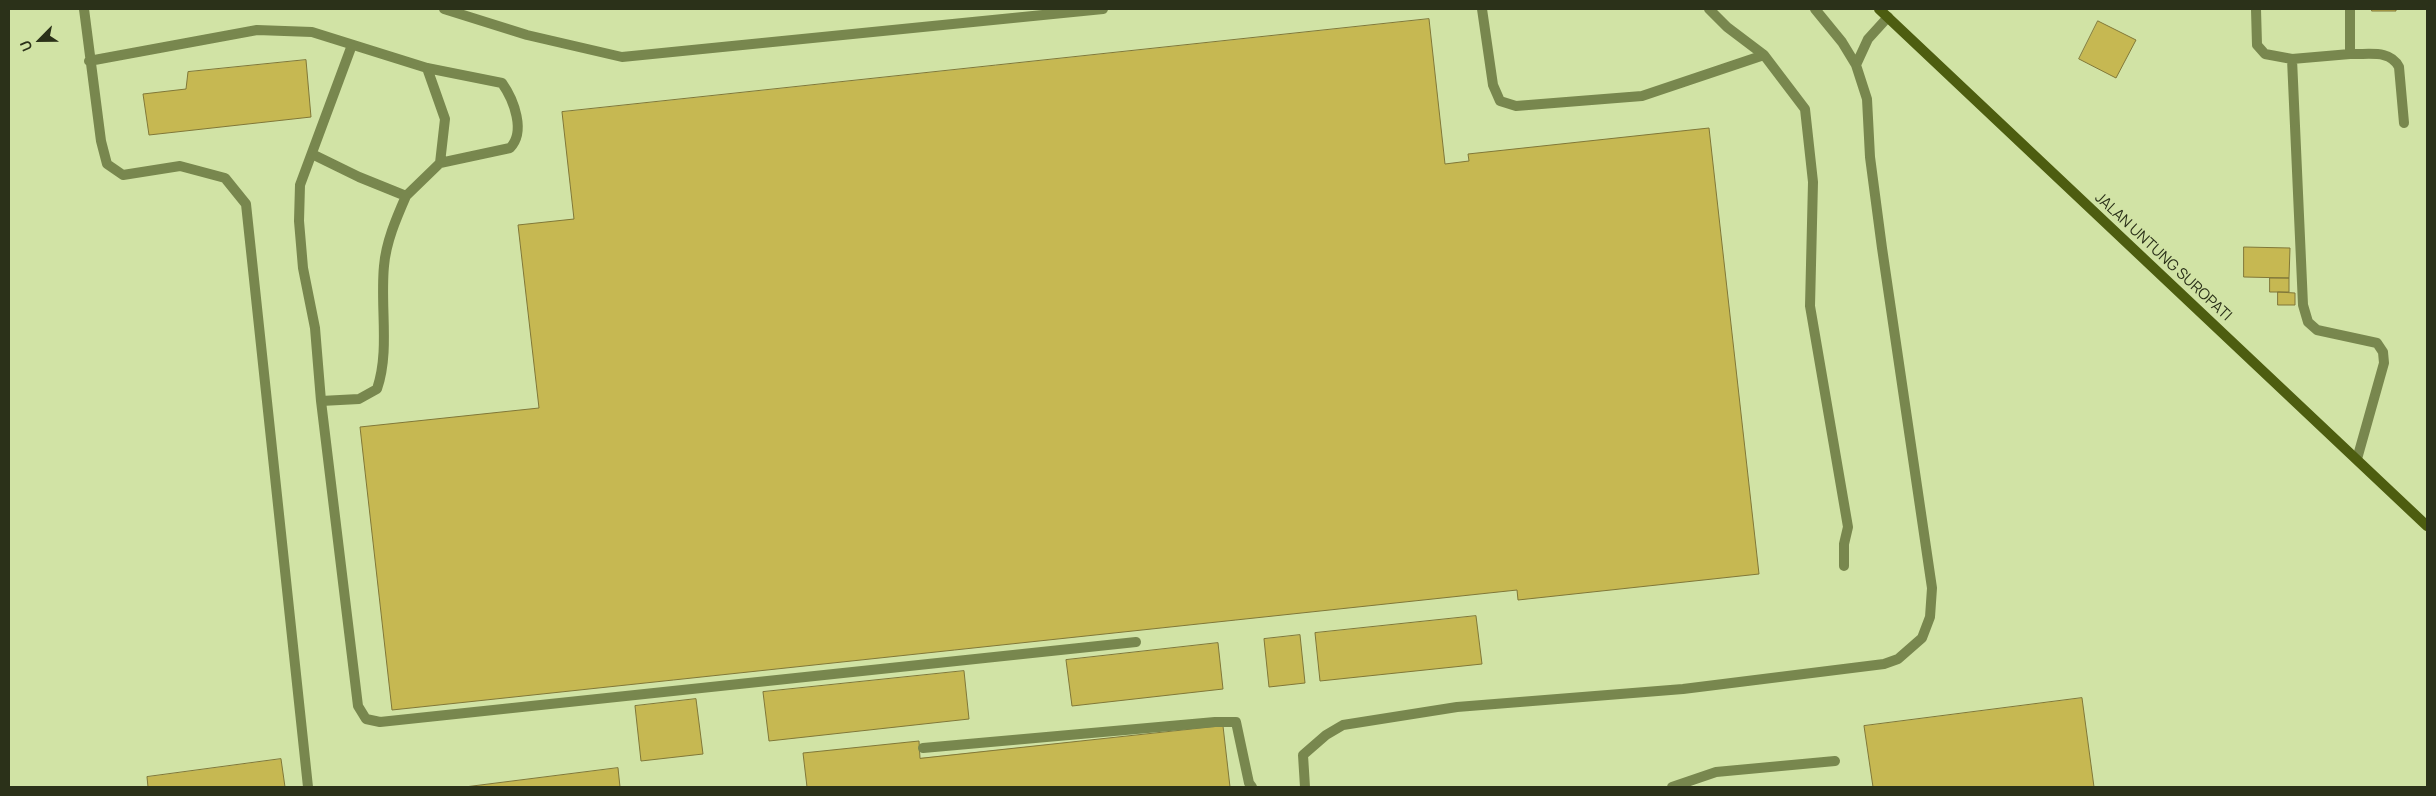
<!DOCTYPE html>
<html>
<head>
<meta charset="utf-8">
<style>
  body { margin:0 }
  #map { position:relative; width:2436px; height:796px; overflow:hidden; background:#d1e3a5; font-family:Manrope,sans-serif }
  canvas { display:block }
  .frame { position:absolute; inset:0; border:10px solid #2b3119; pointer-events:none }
  .north { position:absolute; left:15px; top:15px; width:50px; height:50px; -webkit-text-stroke:4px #d1e3a5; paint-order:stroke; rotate:247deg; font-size:14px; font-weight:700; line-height:20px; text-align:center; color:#2b3119 }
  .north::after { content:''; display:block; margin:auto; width:18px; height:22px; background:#2b3119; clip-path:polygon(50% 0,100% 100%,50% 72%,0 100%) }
</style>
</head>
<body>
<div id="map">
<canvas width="2436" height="796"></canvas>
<div class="frame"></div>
<div class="north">U</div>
</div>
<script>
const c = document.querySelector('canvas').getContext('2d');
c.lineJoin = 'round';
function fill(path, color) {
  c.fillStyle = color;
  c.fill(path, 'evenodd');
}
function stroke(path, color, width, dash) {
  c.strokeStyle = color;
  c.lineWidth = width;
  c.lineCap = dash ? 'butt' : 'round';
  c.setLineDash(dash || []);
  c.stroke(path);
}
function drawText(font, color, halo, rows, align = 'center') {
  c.font = font + ' Manrope,sans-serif';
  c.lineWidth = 4;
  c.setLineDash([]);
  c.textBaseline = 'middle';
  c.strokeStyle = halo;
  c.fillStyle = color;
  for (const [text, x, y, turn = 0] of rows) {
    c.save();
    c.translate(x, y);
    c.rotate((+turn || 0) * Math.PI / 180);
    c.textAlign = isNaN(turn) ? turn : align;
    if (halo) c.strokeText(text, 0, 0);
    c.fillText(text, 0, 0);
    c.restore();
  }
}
const building = new Path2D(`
  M 2372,9 L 2396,9 L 2396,11 L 2372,11 Z
  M 1429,19 L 1445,164 L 1469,161 L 1468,154 L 1709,128 L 1759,574 L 1518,600 L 1517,590 L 392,710 L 360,427 L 539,408 L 518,225 L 574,219 L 562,112 Z
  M 2098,21 L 2136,40 L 2116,78 L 2079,59 Z
  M 306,60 L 311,117 L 149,135 L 143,94 L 186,89 L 188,72 Z
  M 2244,247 L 2290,248 L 2289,278 L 2244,277 Z
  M 2270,278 L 2289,278 L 2289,292 L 2270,292 Z
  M 2278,292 L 2295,293 L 2295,305 L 2278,305 Z
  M 1476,616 L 1482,664 L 1320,681 L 1315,633 Z
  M 1300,635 L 1305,683 L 1269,687 L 1264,639 Z
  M 1218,643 L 1223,689 L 1072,706 L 1066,660 Z
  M 964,671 L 969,719 L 769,741 L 763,692 Z
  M 2082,698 L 2094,787 L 1873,787 L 1864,726 Z
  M 696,699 L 703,754 L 641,761 L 635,706 Z
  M 1223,726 L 1230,787 L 807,787 L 803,753 L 919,741 L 920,758 Z
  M 281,759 L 285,787 L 148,787 L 147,777 Z
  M 618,768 L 620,787 L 465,787 Z`);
fill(building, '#c6b852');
stroke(building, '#807738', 1);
stroke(new Path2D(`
  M 84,9 L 101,141 L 107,164 L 123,175 L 180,166 L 225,178 L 246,204 L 308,787
  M 444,9 L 527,35 L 622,57 L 1103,9
  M 1482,9 L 1493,85 L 1500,101 L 1516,106 L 1642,96 L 1764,55
  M 1709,9 L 1727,27 L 1764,55 L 1805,109 L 1813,182 L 1810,306 L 1848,527 L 1844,544 L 1844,566
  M 352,45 L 300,185 L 299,221 L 303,268 L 315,328 L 321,401 L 359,399 L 377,389 C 390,351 380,307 384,266 C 386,242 396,219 406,196
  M 89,61 L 257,30 L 312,32 L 427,68 L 502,83 C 514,100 526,132 510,148 L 440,163
  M 1856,65 L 1868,39 L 1888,17
  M 312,154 L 359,177 L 406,196 L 440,163 L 445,119 L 427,68
  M 321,401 L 358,706 L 366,719 L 380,722 L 1136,642
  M 923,748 L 1215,722 L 1236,722 L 1249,783 L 1252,787
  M 1305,787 L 1303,755 L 1326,735 L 1343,725 L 1457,707 L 1683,689 L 1884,664 L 1898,659 L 1922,638 L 1930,617 L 1932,588 L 1882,248 L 1870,157 L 1867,99 L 1856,65 L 1842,42 L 1815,9
  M 1672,787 L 1716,772 L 1835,761`), '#78874e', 10);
stroke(new Path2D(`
  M 2256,9 L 2257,45 L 2265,54 L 2292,59 L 2303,305 L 2308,322 L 2317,330 L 2377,343 L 2383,352 L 2384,363 L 2357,459
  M 2350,54 C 2368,55 2390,49 2399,67 L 2404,123
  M 2292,59 L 2350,54 L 2350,9`), '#78874e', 10);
stroke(new Path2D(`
  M 1879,9 L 2427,526`), '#4d5d10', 10);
drawText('15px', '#2b3119', '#d1e3a5', [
  ["JALAN UNTUNG SUROPATI",2163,257,43]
]);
</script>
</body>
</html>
